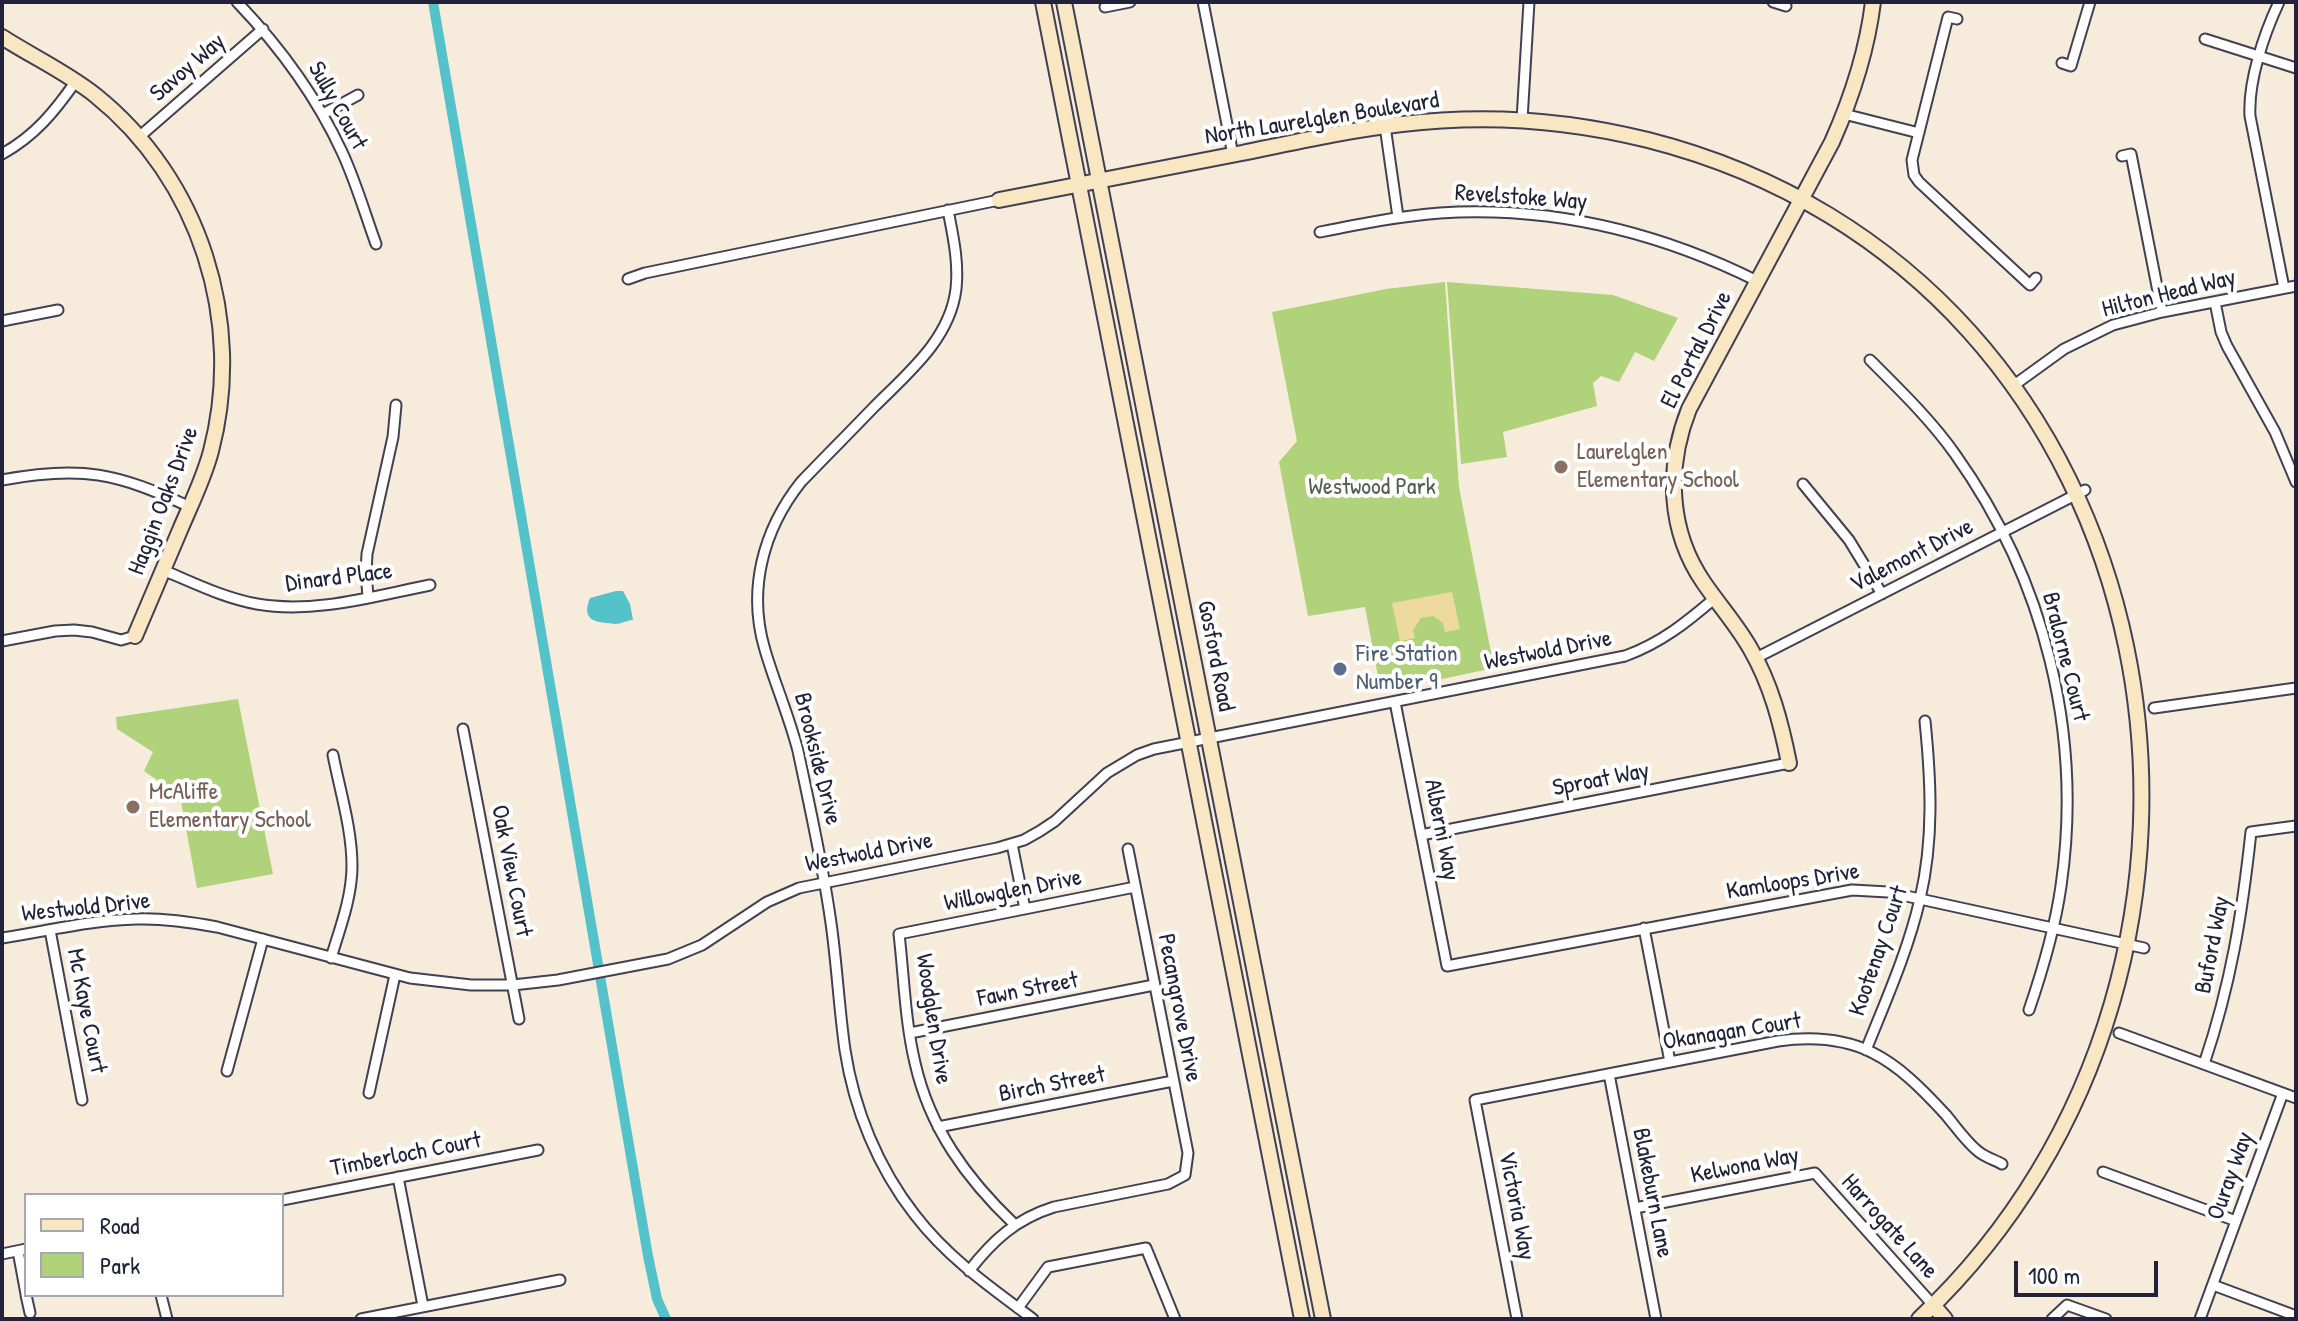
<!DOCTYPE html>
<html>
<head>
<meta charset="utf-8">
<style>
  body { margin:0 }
  #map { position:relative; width:2298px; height:1321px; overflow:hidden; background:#f7ecdb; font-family:"Patrick Hand",sans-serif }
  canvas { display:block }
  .frame { position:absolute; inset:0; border:4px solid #22223b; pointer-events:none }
  .legend { position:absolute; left:24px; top:1193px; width:260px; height:104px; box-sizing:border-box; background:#fff; border:2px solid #a7a7b1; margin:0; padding:10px 14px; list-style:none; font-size:24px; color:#22223b }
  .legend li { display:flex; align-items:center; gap:16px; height:40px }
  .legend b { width:40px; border:2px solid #a7a7b1 }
  .scale { position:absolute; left:2014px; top:1261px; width:144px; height:36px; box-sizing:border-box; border:4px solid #22223b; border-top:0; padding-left:10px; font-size:24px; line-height:28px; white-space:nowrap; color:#22223b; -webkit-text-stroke:6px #fff; paint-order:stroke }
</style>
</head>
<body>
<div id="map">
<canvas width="2298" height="1321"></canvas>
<div class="frame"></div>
<ul class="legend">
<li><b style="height:10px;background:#f9e7c3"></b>Road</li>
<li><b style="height:22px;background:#afd27b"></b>Park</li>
</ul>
<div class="scale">100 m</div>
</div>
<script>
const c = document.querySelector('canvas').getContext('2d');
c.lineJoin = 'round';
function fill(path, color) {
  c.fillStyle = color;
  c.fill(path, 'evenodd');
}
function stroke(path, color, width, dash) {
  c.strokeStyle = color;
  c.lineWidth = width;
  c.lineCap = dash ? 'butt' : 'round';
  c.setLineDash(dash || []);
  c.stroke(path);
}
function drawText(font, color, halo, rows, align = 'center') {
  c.font = font + ' "Patrick Hand",sans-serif';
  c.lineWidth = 8;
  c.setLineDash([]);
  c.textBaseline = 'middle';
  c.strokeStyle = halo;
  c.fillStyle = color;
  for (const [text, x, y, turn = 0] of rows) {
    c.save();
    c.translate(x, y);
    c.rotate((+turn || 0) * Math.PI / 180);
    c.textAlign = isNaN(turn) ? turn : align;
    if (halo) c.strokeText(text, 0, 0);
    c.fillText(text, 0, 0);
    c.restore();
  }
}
fill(new Path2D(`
  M 1445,282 L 1459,487 L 1494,668 L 1381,692 L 1365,607 L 1308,616 L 1279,462 L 1297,441 L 1272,312 L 1386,289 Z
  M 1447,282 L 1613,295 L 1678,318 L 1654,361 L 1635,352 L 1619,382 L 1601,376 L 1593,383 L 1597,406 L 1503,432 L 1507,457 L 1461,464 Z
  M 238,699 L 273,874 L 197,888 L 180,796 L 144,771 L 153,752 L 117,729 L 116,717 Z`), '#afd27b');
fill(new Path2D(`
  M 1452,592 L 1460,629 L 1445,632 L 1443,623 L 1433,616 L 1421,618 L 1413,630 L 1415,638 L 1400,641 L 1392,603 Z`), '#eeda9e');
fill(new Path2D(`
  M 616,591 L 623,591 L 630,604 L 633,620 C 628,620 625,622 621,623 C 614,625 613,623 607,623 C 589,622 583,615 590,598 Z`), '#54c2c9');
stroke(new Path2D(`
  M 433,2 L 648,1256 L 657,1299 L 666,1319`), '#54c2c9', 10);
const street = new Path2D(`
  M 237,2 C 280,47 316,96 342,152 C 356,182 365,214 376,244
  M 1203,2 L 1233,155
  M 1773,2 L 1786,6
  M 2279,2 C 2264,34 2248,81 2250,116 L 2284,288
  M 1105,7 L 1130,2
  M 1957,19 L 1948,17 L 1912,160 L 1914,175 L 1919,182 L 2030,285 L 2036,278
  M 2205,39 L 2296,68
  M 2062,63 L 2071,66 L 2090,2
  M 323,114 L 358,95
  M 1844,114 L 1919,133
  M 1522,120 L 1529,2
  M 1385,126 L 1398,217
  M 139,137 L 263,29
  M 2,154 C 35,136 55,111 76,81
  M 2122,156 L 2131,154 L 2162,312
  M 948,210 C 953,236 959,262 956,289 C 950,339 908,373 874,407 C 850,432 825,457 801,482 C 763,530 747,590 765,650 C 775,684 789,716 798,751 C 810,808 823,865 831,923 C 837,965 839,1008 845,1050 C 854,1109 878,1168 915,1215 C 948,1258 990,1287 1033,1319
  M 1320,232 C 1360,224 1400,216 1440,213 C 1551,206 1658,232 1757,281
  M 628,279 L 645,273 L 999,200
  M 2215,302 L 2221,332 L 2227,346 L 2275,432 L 2296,482
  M 2,321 L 58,310
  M 1870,360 C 1900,390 1931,420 1955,454 C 2045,580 2083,734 2061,886 C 2055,929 2043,969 2029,1010
  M 2017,383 L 2064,349 L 2113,325 L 2162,312 L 2296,286
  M 2,480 C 82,465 117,473 190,507
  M 1803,484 L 1849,540 L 1882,594
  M 163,570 C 194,583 224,598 257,604 C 314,614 374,596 430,585
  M 368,597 L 366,572 L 367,554 L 393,437 L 396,405
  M 2,641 L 55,631 L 74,630 L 92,632 L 121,640 L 135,636
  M 1756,658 L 2085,490
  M 1395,702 L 1447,966 L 1852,890 L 1888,892 L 2144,948
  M 2154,708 L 2296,688
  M 463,729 L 519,1019
  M 1421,835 L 1789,763
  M 1012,844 L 1025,909
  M 1644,928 L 1670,1062
  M 50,930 L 82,1100
  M 2,938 C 47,931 91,920 137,919 C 164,918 190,922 217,927 L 410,978 L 471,985 L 513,985 L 558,980 L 668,959 L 702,945 L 767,902 L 799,888 L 997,848 L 1024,840 L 1040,831 L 1055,821 L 1107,773 L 1137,755 L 1154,749 L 1625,656 C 1661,643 1687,622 1715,598
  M 331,958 C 340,928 352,897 352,866 C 352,829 340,791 333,755
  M 910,1033 L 1154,985
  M 2119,1033 L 2296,1098
  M 1866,1050 C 1886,1000 1908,951 1920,899 C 1934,839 1931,781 1925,721
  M 2204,1064 C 2231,984 2242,915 2251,832 L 2296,826
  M 227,1071 L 263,939
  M 1609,1074 L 1656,1319
  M 369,1093 L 395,975
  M 938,1127 L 1173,1081
  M 2103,1172 L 2236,1221
  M 398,1177 L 423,1306
  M 282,1200 L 538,1150
  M 1635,1208 L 1815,1173 L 1933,1305
  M 1014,1224 C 967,1179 930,1129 915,1063 C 905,1021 904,977 899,934 L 1135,887
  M 18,1251 L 26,1294
  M 2,1254 L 26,1249
  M 969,1271 C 993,1240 1016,1219 1054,1207 L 1168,1184 L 1185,1175 L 1188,1153 L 1128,849
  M 2213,1285 L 2296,1316
  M 26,1295 L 30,1313
  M 161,1295 L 167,1319
  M 1018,1308 L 1048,1267 L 1146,1248 L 1175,1319
  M 361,1319 L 560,1280
  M 1517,1319 L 1475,1100 L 1778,1041 C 1858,1030 1895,1059 1946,1115 C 1956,1127 1967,1143 1979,1152 C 1985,1157 1995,1160 2002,1164
  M 2052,1319 L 2067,1305 L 2106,1319
  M 2200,1319 L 2283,1093`);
const secondary = new Path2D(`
  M 1043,2 L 1302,1319
  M 1064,2 L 1323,1319
  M 2,37 C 33,57 66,72 95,95 C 200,179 245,321 211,451 C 204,478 191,504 180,530 C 165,566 150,601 135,636
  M 999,200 C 1080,185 1161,169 1242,153 C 1295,142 1348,130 1402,124 C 1484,114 1568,120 1648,140 C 2183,276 2298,963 1919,1319
  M 1789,763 C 1781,723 1771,684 1750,648 C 1737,625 1719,605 1704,583 C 1668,531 1666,467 1689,409 L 1832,142 C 1852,97 1867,51 1873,2
  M 1934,1306 L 1945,1319`);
stroke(street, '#424053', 13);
stroke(secondary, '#424053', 18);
stroke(street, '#fff', 9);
stroke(secondary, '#f9e7c3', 14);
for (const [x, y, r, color] of [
  [1561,467,8,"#8d6e63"],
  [1340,669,8,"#5c6f8a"],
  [133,807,8,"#8d6e63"]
]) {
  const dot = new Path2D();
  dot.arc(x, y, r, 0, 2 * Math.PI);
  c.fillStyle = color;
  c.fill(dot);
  stroke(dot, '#fff', 3);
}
drawText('24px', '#22223b', '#fff', [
  ["Savoy Way",188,68,-41],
  ["Sully Court",337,106,61],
  ["North Laurelglen Boulevard",1322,119,-9],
  ["Revelstoke Way",1521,198,4],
  ["Hilton Head Way",2169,294,-14],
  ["El Portal Drive",1697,350,-63],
  ["Haggin Oaks Drive",164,501,-69],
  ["Valemont Drive",1912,556,-27],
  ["Dinard Place",339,578,-7],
  ["Westwold Drive",1548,651,-11],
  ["Gosford Road",1215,656,79],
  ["Bralorne Court",2065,657,76],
  ["Brookside Drive",817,759,76],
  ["Sproat Way",1601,780,-11],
  ["Alberni Way",1441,830,79],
  ["Westwold Drive",869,853,-11],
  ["Oak View Court",511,871,79],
  ["Kamloops Drive",1793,882,-9],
  ["Willowglen Drive",1013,891,-11],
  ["Westwold Drive",86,908,-6],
  ["Buford Way",2213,945,-79],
  ["Kootenay Court",1879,951,-71],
  ["Fawn Street",1028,990,-11],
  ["Pecangrove Drive",1179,1008,79],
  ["Mc Kaye Court",86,1011,79],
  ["Woodglen Drive",933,1019,81],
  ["Okanagan Court",1732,1032,-9],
  ["Birch Street",1052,1085,-11],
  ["Timberloch Court",406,1155,-11],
  ["Kelwona Way",1745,1166,-11],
  ["Ouray Way",2231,1176,-70],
  ["Blakeburn Lane",1652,1193,79],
  ["Victoria Way",1516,1206,79],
  ["Harrogate Lane",1889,1227,48]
]);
drawText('24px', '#785e54', '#fff', [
  ["Laurelglen",1577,453],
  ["Elementary School",1577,481],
  ["McAliffe",149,793],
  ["Elementary School",149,821]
], 'left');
drawText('24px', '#536051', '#fff', [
  ["Westwood Park",1372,488]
]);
drawText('24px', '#4e5e75', '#fff', [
  ["Fire Station",1356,655],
  ["Number 9",1356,683]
], 'left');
</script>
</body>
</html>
